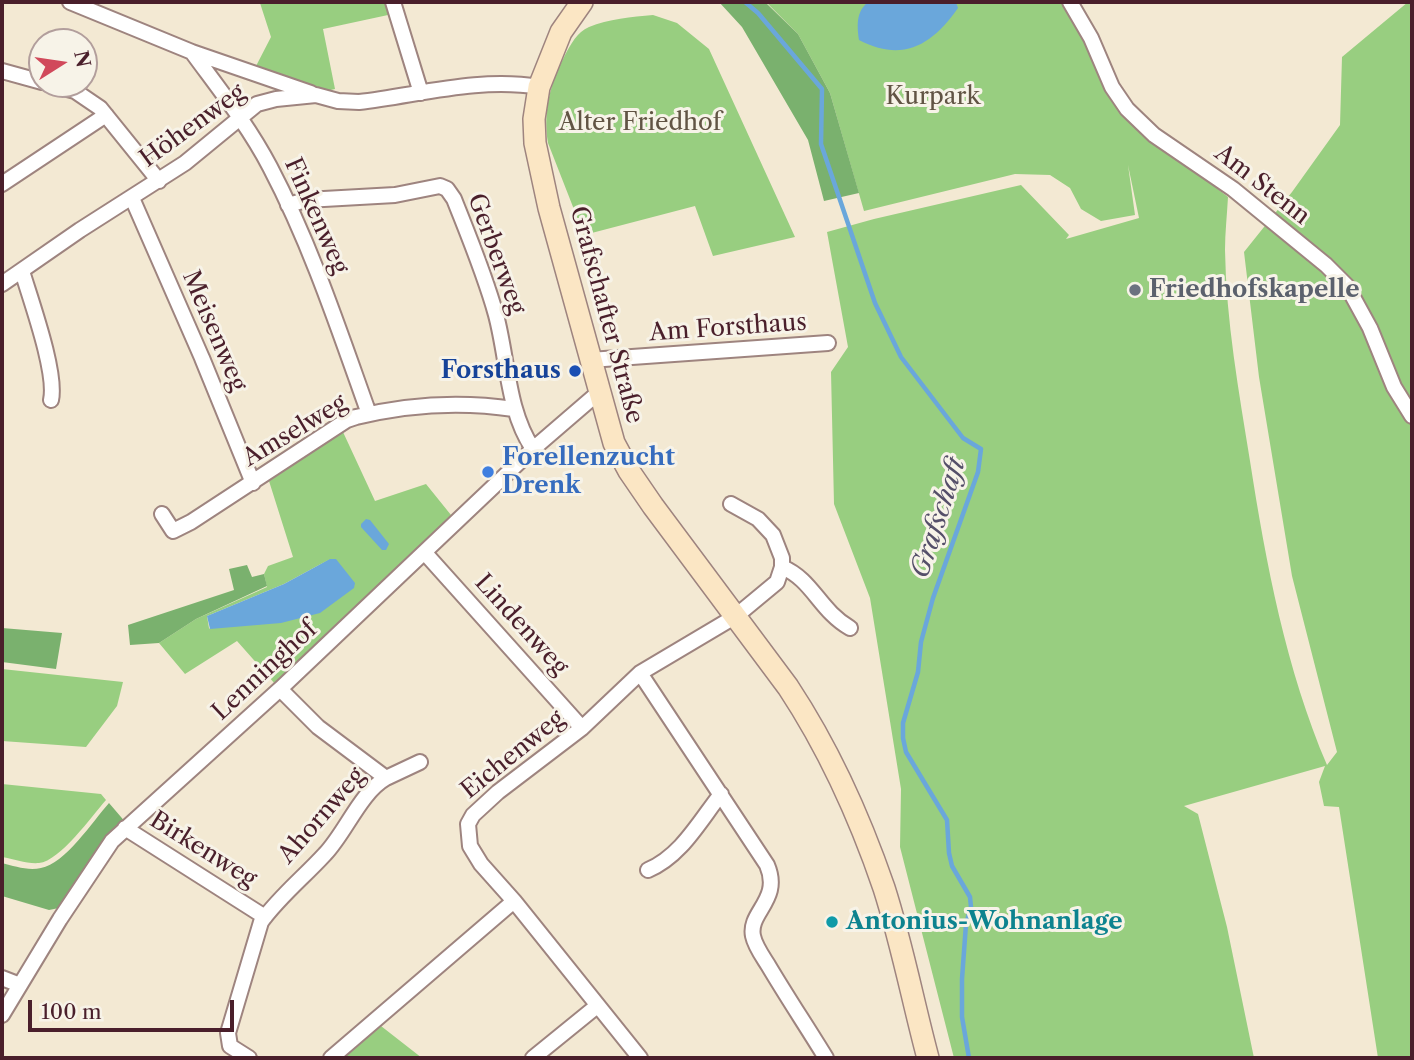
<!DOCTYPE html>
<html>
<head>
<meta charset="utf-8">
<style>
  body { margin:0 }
  #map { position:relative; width:1414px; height:1060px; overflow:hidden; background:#f3e9d3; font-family:"Libre Caslon Text",serif }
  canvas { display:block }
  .frame { position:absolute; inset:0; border:4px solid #4a1f2b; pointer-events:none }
  .north { position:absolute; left:28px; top:28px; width:70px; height:70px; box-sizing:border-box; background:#f7f3e8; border:2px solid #b29e9c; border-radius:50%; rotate:78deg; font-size:19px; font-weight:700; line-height:28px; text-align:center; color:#4a1f2b }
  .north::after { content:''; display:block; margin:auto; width:24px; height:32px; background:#d1495b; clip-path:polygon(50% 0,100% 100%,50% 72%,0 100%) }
  .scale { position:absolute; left:28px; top:1000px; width:206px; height:32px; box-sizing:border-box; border:4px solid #4a1f2b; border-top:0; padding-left:9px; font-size:21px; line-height:24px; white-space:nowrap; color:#4a1f2b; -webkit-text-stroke:5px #f7f3e8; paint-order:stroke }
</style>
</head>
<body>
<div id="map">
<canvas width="1414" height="1060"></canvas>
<div class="frame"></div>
<div class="north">N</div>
<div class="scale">100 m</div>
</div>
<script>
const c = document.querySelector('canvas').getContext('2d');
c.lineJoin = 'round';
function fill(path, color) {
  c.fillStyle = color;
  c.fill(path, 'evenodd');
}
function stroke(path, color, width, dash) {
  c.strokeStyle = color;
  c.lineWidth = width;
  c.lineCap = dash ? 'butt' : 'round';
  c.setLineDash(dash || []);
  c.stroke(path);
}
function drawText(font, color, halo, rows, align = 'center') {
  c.font = font + ' "Libre Caslon Text",serif';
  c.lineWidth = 6;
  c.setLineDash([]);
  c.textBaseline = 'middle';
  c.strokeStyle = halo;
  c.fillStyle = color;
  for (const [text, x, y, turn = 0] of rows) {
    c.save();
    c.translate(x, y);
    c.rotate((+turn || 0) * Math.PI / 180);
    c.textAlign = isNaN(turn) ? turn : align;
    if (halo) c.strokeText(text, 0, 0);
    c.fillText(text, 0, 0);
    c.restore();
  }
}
fill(new Path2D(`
  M 269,2 L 387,2 L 388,15 L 323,29 L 335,89 L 322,92 L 255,68 L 271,37 L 260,3 Z
  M 766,2 L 1063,2 L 1141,129 L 1228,197 C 1227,215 1225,233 1225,250 C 1226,321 1239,392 1250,461 C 1266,564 1286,669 1327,765 L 1337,752 L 1292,576 L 1259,377 L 1244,252 L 1292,192 L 1340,125 L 1342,57 L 1408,2 L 1412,2 L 1412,1058 L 1378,1058 L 1339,807 L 1324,806 L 1319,782 L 1325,766 L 1184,806 L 1198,814 L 1227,927 L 1254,1058 L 954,1058 L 900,847 L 901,789 L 870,598 L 834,504 L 831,372 L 848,347 L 827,232 L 874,219 L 1021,185 L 1069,235 L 1066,239 L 1139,218 L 1128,165 L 1135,215 L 1101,221 L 1081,209 L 1070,188 L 1050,175 L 1015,174 L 864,211 L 830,93 L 798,34 Z
  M 653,15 L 677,23 L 709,49 L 795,237 L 713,256 L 695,206 L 584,235 L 548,143 C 543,110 550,84 565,55 C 571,44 577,32 589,27 C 608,19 632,17 653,15 Z
  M 343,432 L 375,501 L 426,484 L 451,515 L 276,685 L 237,641 L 185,674 L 159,643 L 196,619 L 267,587 L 264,574 L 268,566 L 293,557 L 269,481 ZM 330,559 L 210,629 L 209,628 L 207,616 L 284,584 Z
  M 2,669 L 123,682 L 117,706 L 86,747 L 2,741 Z
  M 2,784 L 101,794 L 106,800 C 92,816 60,861 39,863 C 27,864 14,859 2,857 Z
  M 381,1026 L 422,1058 L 344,1058 Z`), '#98ce80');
fill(new Path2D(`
  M 719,2 L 765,2 L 798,34 L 830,93 L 859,193 L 824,201 L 808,140 L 742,27 Z
  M 247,565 L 252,577 L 264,574 L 267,586 L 196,619 L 159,643 L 130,645 L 128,625 L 234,590 L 229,569 Z
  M 2,628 L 62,633 L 56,669 L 2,662 Z
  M 109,803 L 127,824 L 59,908 L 49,910 L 2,896 L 2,863 C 14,866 28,871 41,868 C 65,864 93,821 109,803 Z`), '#7ab16e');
fill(new Path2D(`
  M 868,2 L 956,2 L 958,8 C 932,45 903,63 859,40 C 857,25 856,12 868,2 Z
  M 366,519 L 370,520 L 389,544 L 386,550 L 382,550 L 361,527 L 361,524 Z
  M 330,559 L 336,559 L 355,583 L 354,588 L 320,613 L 281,623 L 210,629 L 207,616 L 284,584 Z`), '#6aa7db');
stroke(new Path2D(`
  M 745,2 L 758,13 L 822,89 L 821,144 L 875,303 L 901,357 L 963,438 L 981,449 L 978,472 L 933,598 L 921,642 L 918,672 L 903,723 L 903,738 L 906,752 L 947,820 L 949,853 L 952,866 L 970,897 L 971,907 L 966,924 L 962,979 L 962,1017 L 969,1058`), '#6aa7db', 4.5);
const street = new Path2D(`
  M 70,2 L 192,52 L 311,93
  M 393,2 L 421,93
  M 1070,2 L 1091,38 L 1112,87 L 1127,109 L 1154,135 L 1233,189 L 1326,265 L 1347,286 L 1370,328 L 1394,387 L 1412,416
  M 192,52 C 219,89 248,125 270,167 C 311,245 339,330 369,414
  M 2,71 L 42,82
  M 48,84 L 75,91 L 100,108 L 159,181
  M 2,184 L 106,115
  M 132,198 L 202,358 L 253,483
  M 288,205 L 306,200 L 395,195 L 440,186 L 447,189 L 454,199 C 469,237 485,275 496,315 C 508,360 507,410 533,449
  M 22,271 C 31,301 57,373 51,400
  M 2,284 L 80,230 L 185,163 L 257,104 L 276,99 L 316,95 L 338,101 L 359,102 C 419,95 479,77 539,87
  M 590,360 L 828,343
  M 162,514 L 173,531 L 191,522 L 347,420 L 356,417 C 409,404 461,401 514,409
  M 425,553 L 582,728
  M 782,567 C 813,580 819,610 850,628
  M 640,673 L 767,865 C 782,900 748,912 753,936 C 755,946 763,957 768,965 C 787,997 807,1027 826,1058
  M 386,778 L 420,762
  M 125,828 L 265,917
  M 648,870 C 681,856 699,822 721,794
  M 2,978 L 20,985
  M 2,1015 L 60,919 L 112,841 L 280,689 L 533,449 L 598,393
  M 249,1058 L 230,1046 L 228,1033 L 261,922 C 280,896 304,877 325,854 C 346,832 360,793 386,778 L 318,727 L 280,689
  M 331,1058 L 514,901
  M 533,1058 L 597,1006
  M 640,1058 L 514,901 L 481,864 L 470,846 L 468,824 L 473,815 L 498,792 L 582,728 L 640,673 L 736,616 L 777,582 L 782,567 L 782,558 L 773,535 L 758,519 L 731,504`);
const secondary = new Path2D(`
  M 582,2 L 561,32 L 539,87 L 534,119 L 535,143 L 549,208 L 614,443 L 629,471 L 653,506 L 788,687 C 829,749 860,818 884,888 C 902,944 913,1002 928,1058`);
stroke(street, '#9e847f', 18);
stroke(secondary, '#9e847f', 24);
stroke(street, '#fff', 14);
stroke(secondary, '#fbe6c4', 21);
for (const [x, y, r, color] of [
  [1135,290,7,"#6b7280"],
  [575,371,7,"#1a4fb4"],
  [488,472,7,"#3f7fe0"],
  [832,922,7,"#0f9aa8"]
]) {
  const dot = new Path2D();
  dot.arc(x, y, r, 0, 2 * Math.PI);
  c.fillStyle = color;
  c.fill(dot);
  stroke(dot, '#f7f3e8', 2.5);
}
drawText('24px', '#615444', '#f7f3e8', [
  ["Kurpark",933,97],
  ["Alter Friedhof",640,123]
]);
drawText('24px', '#4a1f2b', '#f7f3e8', [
  ["Höhenweg",193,126,-36],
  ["Am Stenn",1262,185,38],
  ["Finkenweg",316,216,66],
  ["Gerberweg",496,254,70],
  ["Grafschafter Straße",606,315,75],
  ["Am Forsthaus",728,328,-4],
  ["Meisenweg",214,331,67],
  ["Amselweg",295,431,-31],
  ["Lindenweg",521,625,48],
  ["Lenninghof",265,671,-43],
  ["Eichenweg",513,755,-39],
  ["Ahornweg",322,816,-49],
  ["Birkenweg",203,850,32]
]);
drawText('bold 24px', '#5b616d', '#f7f3e8', [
  ["Friedhofskapelle",1149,290]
], 'left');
drawText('bold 24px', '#164399', '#f7f3e8', [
  ["Forsthaus",561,371]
], 'right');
drawText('bold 24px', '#366cbe', '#f7f3e8', [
  ["Forellenzucht",502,458],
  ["Drenk",502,486]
], 'left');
drawText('bold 24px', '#0d838f', '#f7f3e8', [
  ["Antonius-Wohnanlage",846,922]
], 'left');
drawText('italic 26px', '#554f69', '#f7f3e8', [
  ["Grafschaft",939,518,-72]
]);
</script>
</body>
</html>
